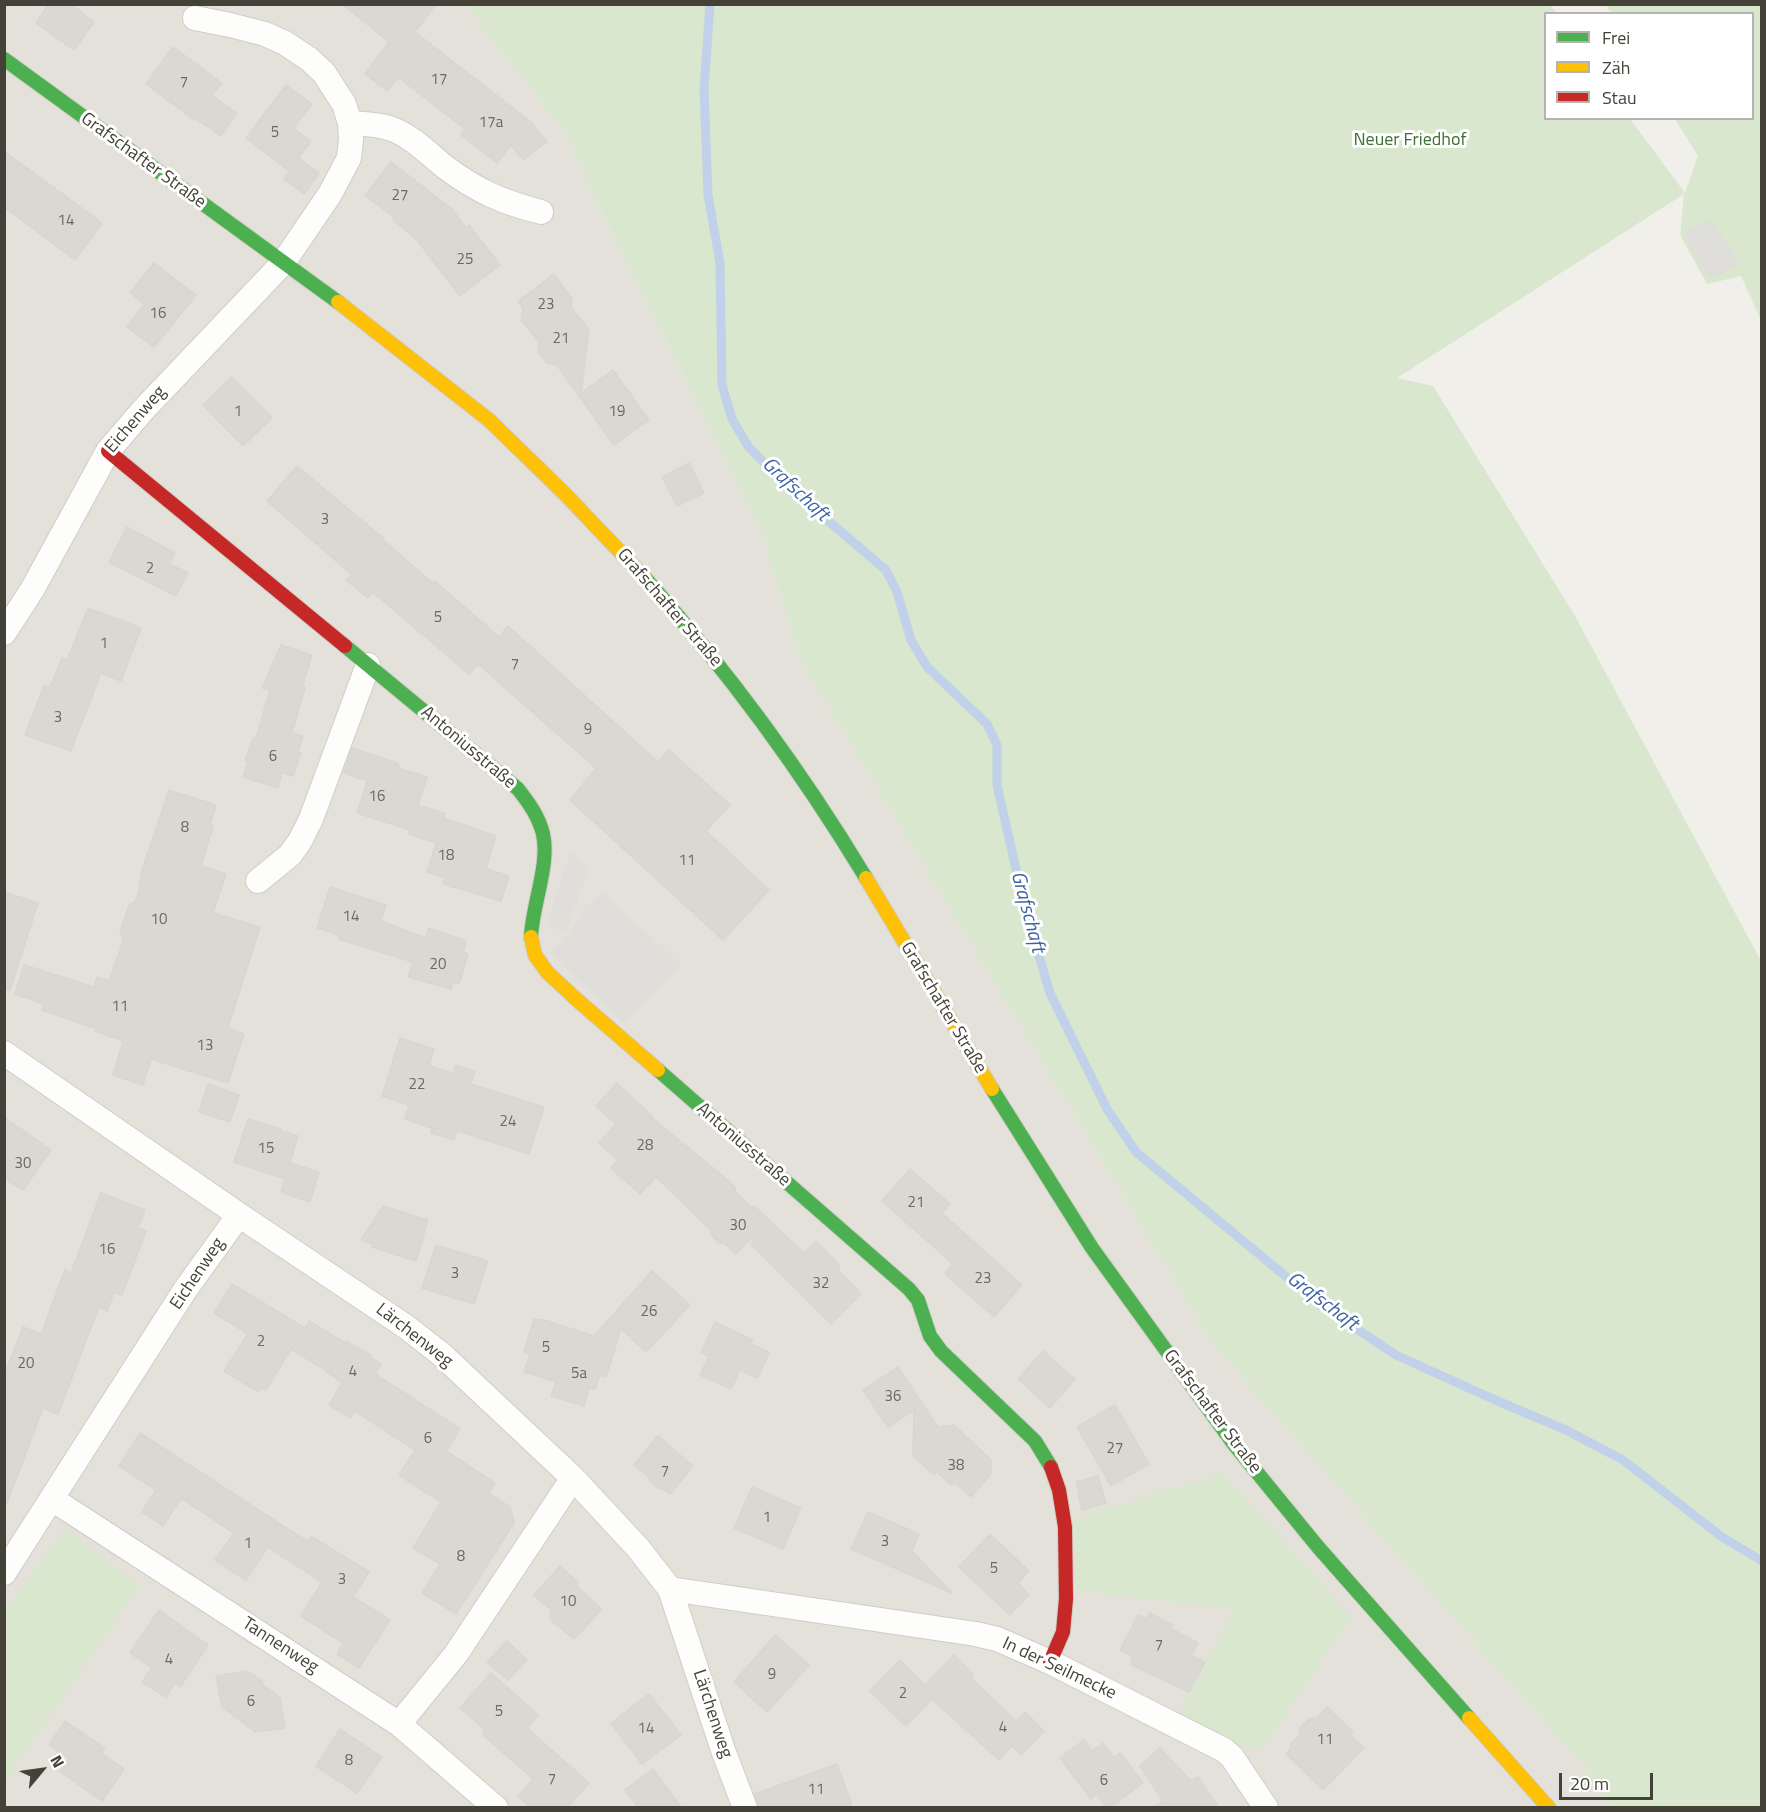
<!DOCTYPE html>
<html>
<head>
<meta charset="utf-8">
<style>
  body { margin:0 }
  #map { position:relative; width:1766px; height:1812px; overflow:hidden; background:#f0efea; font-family:"Titillium Web",sans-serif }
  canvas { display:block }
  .frame { position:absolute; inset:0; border:6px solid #444238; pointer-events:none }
  .legend { position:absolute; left:1544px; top:12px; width:210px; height:108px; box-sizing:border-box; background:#fff; border:2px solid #b4b3af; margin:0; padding:8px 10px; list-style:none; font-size:18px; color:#444238 }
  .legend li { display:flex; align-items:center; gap:12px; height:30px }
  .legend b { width:30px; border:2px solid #b4b3af }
  .north { position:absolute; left:12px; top:1740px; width:60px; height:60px; -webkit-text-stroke:4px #fff; paint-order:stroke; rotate:61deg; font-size:16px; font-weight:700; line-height:24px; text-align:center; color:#444238 }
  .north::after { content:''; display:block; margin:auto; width:21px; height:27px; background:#444238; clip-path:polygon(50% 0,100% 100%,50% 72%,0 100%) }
  .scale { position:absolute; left:1559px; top:1773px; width:94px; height:27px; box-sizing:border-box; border:3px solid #444238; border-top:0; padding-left:8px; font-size:18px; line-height:21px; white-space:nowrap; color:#444238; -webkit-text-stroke:4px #fff; paint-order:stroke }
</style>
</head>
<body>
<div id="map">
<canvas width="1766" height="1812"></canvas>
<div class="frame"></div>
<ul class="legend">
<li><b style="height:8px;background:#4caf50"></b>Frei</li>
<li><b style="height:8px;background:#ffc107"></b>Zäh</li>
<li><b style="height:8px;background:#c62828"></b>Stau</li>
</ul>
<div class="north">N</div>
<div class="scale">20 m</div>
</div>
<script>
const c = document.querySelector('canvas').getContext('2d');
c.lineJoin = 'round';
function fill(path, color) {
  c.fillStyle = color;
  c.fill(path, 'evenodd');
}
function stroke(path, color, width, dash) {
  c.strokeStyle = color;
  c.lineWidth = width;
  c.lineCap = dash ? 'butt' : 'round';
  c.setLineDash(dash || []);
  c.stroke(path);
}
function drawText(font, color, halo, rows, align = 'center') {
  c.font = font + ' "Titillium Web",sans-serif';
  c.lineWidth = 6;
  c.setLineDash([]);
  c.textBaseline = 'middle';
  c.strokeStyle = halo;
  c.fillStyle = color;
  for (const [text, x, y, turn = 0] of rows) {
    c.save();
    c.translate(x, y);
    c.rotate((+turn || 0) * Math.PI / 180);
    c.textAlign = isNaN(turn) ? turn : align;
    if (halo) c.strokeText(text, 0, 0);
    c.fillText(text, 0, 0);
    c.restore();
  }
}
fill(new Path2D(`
  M 5,5 L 465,5 L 565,132 L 601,209 L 761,531 L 801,661 L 1214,1346 L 1584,1767 L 1610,1807 L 5,1808 Z`), '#e3e1d9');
fill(new Path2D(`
  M 465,5 L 1550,5 L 1556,13 L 1546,14 L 1546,118 L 1630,119 L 1685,193 L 1698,156 L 1675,119 L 1752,118 L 1752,14 L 1611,13 L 1606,5 L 1761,5 L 1761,320 L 1741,276 L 1707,284 L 1680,235 L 1684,194 L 1397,378 L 1433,386 L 1575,616 L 1761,961 L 1761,1807 L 1610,1807 L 1584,1767 L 1214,1346 L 801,661 L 761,531 L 601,209 L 565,132 Z
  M 1222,1473 L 1350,1617 L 1262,1749 L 1229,1742 L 1178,1716 L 1234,1609 L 1076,1591 L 1074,1520 Z
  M 64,1529 L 139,1585 L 5,1781 L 5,1612 Z`), '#d8e7cd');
fill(new Path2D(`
  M 1711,219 L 1739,264 L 1709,279 L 1683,233 Z
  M 570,852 L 589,869 L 566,932 L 546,926 Z
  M 603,893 L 682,965 L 644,1002 L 625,1024 L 550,953 L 584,916 L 580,912 Z`), '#dfdeda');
stroke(new Path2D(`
  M 710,4 L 704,89 L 708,195 L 720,263 L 722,385 L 732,419 L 748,446 L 780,480 L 886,570 L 897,592 L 911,640 L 927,667 L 987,724 L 997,745 L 997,785 L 1025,909 L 1050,993 L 1107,1109 L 1136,1152 L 1319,1304 L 1396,1355 L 1493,1399 L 1566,1430 L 1623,1460 L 1722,1537 L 1762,1561`), '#c0d1e9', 9);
const building = new Path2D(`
  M 49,4 L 71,4 L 94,22 L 74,50 L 36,23 Z
  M 342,4 L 436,4 L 415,32 L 531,122 L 547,142 L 523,160 L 511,145 L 497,163 L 461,135 L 465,129 L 398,77 L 387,91 L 365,74 L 389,42 Z
  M 173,47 L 222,83 L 212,95 L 237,113 L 221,136 L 195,118 L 194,120 L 146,84 Z
  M 286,85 L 312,104 L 293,128 L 311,141 L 289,171 L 246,138 Z
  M 4,151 L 102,223 L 75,260 L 4,207 Z
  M 299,158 L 319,173 L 304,194 L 284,179 Z
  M 391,162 L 452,209 L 466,228 L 469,225 L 500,265 L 460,296 L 417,240 L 393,220 L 395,218 L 365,195 Z
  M 154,263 L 196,295 L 154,347 L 127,327 L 144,304 L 130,293 Z
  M 554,274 L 572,299 L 571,307 L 589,330 L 581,393 L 613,370 L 649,420 L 614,445 L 557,365 L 547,363 L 538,351 L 539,342 L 521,320 L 523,308 L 518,301 Z
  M 232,377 L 272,418 L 243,446 L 203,405 Z
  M 689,463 L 704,493 L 677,506 L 662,477 Z
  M 297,466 L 383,538 L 382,539 L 433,583 L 435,581 L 499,637 L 508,626 L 658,762 L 669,750 L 730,805 L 706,831 L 769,890 L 723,940 L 570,800 L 596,768 L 478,664 L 469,674 L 373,592 L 368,598 L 346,580 L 351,574 L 267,501 Z
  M 127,527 L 175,553 L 169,564 L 188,573 L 176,596 L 109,562 Z
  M 88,608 L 141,628 L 121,681 L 101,673 L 71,751 L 25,735 L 44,685 L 50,687 L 62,658 L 67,660 Z
  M 281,645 L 312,655 L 303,684 L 305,688 L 292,733 L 303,736 L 298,752 L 301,753 L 293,776 L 282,773 L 278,788 L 243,777 L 248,762 L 245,761 L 253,738 L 256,738 L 270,690 L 262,688 Z
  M 352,748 L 397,763 L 401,769 L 427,777 L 418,805 L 445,814 L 444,818 L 496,836 L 486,869 L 509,876 L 501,901 L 443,884 L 445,878 L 427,872 L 436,843 L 409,834 L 410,830 L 357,813 L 367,781 L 344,773 Z
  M 169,790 L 216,805 L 210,825 L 213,826 L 201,866 L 226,874 L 213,913 L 260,927 L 228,1028 L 244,1034 L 228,1083 L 151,1059 L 143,1085 L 113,1075 L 123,1041 L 95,1031 L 96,1029 L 42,1010 L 44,1004 L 15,994 L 24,965 L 94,987 L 97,977 L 109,981 L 124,939 L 120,933 L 129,905 L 135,902 L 139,890 L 142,870 Z
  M 330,887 L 386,905 L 381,921 L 426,938 L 429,928 L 466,941 L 463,952 L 468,954 L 459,984 L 453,982 L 451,989 L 408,977 L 413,962 L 338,939 L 339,935 L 317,928 Z
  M 4,892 L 38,903 L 10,990 L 4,989 Z
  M 400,1038 L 434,1049 L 429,1066 L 453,1073 L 456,1065 L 475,1072 L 471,1084 L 544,1107 L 529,1154 L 457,1131 L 454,1140 L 431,1133 L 432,1128 L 405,1119 L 409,1105 L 382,1096 Z
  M 617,1083 L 653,1117 L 652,1118 L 723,1176 L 735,1187 L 736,1192 L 750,1206 L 754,1206 L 804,1253 L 816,1241 L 839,1265 L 839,1271 L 861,1294 L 831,1324 L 751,1244 L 756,1233 L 736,1254 L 724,1243 L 719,1243 L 711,1235 L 711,1230 L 656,1177 L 640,1194 L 611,1168 L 618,1160 L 599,1143 L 616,1124 L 596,1106 Z
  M 208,1084 L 239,1095 L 230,1122 L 199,1112 Z
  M 4,1117 L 51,1150 L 23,1190 L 4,1178 Z
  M 248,1119 L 281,1129 L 281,1131 L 298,1136 L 290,1163 L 319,1172 L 310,1202 L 281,1192 L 285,1179 L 234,1162 Z
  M 910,1169 L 950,1204 L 942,1213 L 1022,1285 L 994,1317 L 945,1274 L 953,1264 L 882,1201 Z
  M 101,1193 L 145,1210 L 138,1228 L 146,1231 L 122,1295 L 114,1292 L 107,1311 L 99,1307 L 58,1414 L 43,1408 L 7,1503 L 4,1502 L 4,1376 L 23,1327 L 41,1334 L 65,1270 L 71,1273 Z
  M 383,1206 L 428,1220 L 416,1261 L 372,1247 L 373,1244 L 361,1240 Z
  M 436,1245 L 488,1261 L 474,1304 L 422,1288 Z
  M 652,1271 L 690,1305 L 646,1352 L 621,1329 L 606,1377 L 600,1375 L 595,1390 L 589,1388 L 584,1406 L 551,1396 L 556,1382 L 524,1372 L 530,1354 L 524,1352 L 534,1319 L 540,1320 L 541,1319 L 594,1336 Z
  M 232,1284 L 305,1328 L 309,1321 L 345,1343 L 346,1341 L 372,1356 L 371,1358 L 381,1364 L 375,1374 L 460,1429 L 446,1451 L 495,1483 L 489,1493 L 510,1507 L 514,1523 L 456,1614 L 422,1593 L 440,1564 L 413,1548 L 441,1502 L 399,1475 L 415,1450 L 355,1411 L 351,1418 L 329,1405 L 342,1383 L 322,1368 L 291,1349 L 266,1390 L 262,1388 L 259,1392 L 224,1371 L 248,1334 L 214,1313 Z
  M 715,1322 L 753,1340 L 751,1344 L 769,1352 L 758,1378 L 740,1370 L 731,1389 L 700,1375 L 709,1356 L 701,1353 Z
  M 1043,1351 L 1075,1379 L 1050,1408 L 1018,1379 Z
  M 898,1367 L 938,1427 L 954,1425 L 991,1460 L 991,1474 L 971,1497 L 957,1484 L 950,1484 L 937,1472 L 934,1475 L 913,1456 L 914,1410 L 888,1427 L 863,1390 Z
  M 1115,1405 L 1149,1464 L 1111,1486 L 1077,1427 Z
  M 140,1433 L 308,1542 L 311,1536 L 369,1572 L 353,1597 L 390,1620 L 359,1668 L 337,1654 L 343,1643 L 301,1616 L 322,1582 L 268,1547 L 246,1580 L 215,1560 L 234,1533 L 181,1498 L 163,1526 L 142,1512 L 156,1490 L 119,1466 Z
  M 658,1436 L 693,1466 L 670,1494 L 663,1489 L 659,1489 L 650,1482 L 650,1478 L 634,1465 Z
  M 1098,1476 L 1106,1503 L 1082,1510 L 1076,1482 Z
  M 752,1487 L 801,1508 L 783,1549 L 734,1528 Z
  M 868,1512 L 919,1534 L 912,1551 L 952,1593 L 851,1549 Z
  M 990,1534 L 1029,1571 L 1018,1583 L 1029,1595 L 1010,1615 L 959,1567 Z
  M 560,1566 L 579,1583 L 576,1586 L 602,1609 L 574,1639 L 550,1619 L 551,1610 L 534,1595 Z
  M 159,1610 L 208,1645 L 180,1687 L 175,1683 L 166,1697 L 142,1682 L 152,1668 L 130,1653 Z
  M 1150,1613 L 1172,1625 L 1170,1628 L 1198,1643 L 1191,1655 L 1205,1662 L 1189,1692 L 1132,1665 L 1131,1656 L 1120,1650 L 1138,1615 L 1147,1619 Z
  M 775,1635 L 809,1665 L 767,1712 L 734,1682 Z
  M 507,1641 L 527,1660 L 508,1680 L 487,1662 Z
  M 954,1655 L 974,1675 L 971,1678 L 1016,1721 L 1025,1712 L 1044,1731 L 1021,1755 L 1012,1746 L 999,1760 L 932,1699 L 906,1726 L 870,1691 L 900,1660 L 925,1685 Z
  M 247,1671 L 262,1681 L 263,1685 L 280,1697 L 285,1728 L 255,1732 L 222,1707 L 216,1676 Z
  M 491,1673 L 538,1715 L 527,1728 L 589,1783 L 567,1808 L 531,1808 L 518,1796 L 533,1779 L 482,1734 L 485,1730 L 460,1708 Z
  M 649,1694 L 681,1735 L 642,1764 L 611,1723 Z
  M 1327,1707 L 1353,1732 L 1350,1735 L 1364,1748 L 1323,1790 L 1286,1754 L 1292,1747 L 1290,1745 L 1300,1734 L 1300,1728 L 1310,1718 L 1316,1718 Z
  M 65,1721 L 105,1748 L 101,1753 L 124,1769 L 102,1801 L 60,1772 L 69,1758 L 49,1745 Z
  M 340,1729 L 382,1757 L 357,1793 L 316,1766 Z
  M 1084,1740 L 1092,1751 L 1103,1743 L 1114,1758 L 1120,1753 L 1143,1783 L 1110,1808 L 1107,1808 L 1097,1794 L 1091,1799 L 1060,1758 Z
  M 1160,1748 L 1191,1781 L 1198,1777 L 1219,1808 L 1153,1808 L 1163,1801 L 1140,1766 Z
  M 837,1764 L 853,1808 L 759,1808 L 755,1794 Z
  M 653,1769 L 682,1808 L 639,1808 L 625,1790 Z`);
fill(building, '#d9d8d3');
stroke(building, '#d8d6d0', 1.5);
const street = new Path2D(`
  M 350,123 C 364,124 379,124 392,129 C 411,136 429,154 445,167 C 477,191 502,202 541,212
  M 4,633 L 32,590 L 108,451 L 144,409 L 283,263 L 330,194 L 349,158 L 351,139 L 350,123 L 344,104 L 324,73 L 309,59 L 285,43 L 265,34 L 230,25 L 195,18
  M 258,881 L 290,855 L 300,841 L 311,819 L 368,665
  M 4,1053 L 239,1215 L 405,1326 L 441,1354 L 573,1478 L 638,1548 L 670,1589 L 723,1750 L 745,1808
  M 52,1499 L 399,1724 L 496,1808
  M 4,1573 L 185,1290 L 239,1215
  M 670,1589 L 976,1634 L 997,1639 L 1050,1662 L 1224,1750 L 1232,1757 L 1266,1808
  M 399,1724 L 456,1654 L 573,1478`);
const fast = new Path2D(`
  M 4,59 L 338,302
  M 645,578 C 728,671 802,772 866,878
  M 345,646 L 518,789 C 529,803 539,817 543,834 C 550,864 532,906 531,937
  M 658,1070 L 909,1289 L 918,1300 L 930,1336 L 941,1351 L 1035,1441 L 1051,1467
  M 992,1089 L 1092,1248 L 1233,1443 L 1318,1547 L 1469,1718`);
const slow = new Path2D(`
  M 338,302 L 489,420 L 566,495 L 645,578
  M 866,878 L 992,1089
  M 531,937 L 535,955 L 547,972 L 576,999 L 658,1070
  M 1469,1718 L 1549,1808`);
const jam = new Path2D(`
  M 108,451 L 345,646
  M 1050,1662 L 1063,1632 L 1066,1599 L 1065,1527 L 1059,1490 L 1051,1467`);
stroke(street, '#cecdc8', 26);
stroke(fast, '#cecdc3', 16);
stroke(slow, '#cecdc3', 16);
stroke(jam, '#cecdc3', 16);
stroke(street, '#fdfdfc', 24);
stroke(fast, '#4caf50', 14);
stroke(slow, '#ffc107', 14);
stroke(jam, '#c62828', 14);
drawText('15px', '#6a6860', null, [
  ["17",439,80],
  ["7",184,83],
  ["17a",491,123],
  ["5",275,133],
  ["27",400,196],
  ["14",66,221],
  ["25",465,260],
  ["23",546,305],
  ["16",158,314],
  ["21",561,339],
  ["1",238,412],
  ["19",617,412],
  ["3",325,520],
  ["2",150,569],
  ["5",438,618],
  ["1",104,644],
  ["7",515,665],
  ["3",58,718],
  ["9",588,730],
  ["6",273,757],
  ["16",377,797],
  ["8",185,828],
  ["18",446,856],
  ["11",687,861],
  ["14",351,917],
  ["10",159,920],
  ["20",438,965],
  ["11",120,1007],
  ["13",205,1046],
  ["22",417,1085],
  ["24",508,1122],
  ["28",645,1146],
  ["15",266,1149],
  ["30",23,1164],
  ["21",916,1203],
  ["30",738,1226],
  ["16",107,1250],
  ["3",455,1274],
  ["23",983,1279],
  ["32",821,1284],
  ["26",649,1312],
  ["2",261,1342],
  ["5",546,1348],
  ["20",26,1364],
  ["4",353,1372],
  ["5a",579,1374],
  ["36",893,1397],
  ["6",428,1439],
  ["27",1115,1449],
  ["38",956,1466],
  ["7",665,1472],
  ["1",767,1518],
  ["3",885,1542],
  ["1",248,1544],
  ["8",461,1557],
  ["5",994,1569],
  ["3",342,1580],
  ["10",568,1602],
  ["7",1159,1646],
  ["4",169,1660],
  ["9",772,1675],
  ["2",903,1694],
  ["6",251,1702],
  ["5",499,1712],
  ["4",1003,1728],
  ["14",646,1729],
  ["11",1325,1740],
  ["8",349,1761],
  ["7",552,1780],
  ["6",1104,1781],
  ["11",816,1790]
]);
drawText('18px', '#3d6f32', '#fff', [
  ["Neuer Friedhof",1410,141]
]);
drawText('18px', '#444238', '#fff', [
  ["Grafschafter Straße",143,161,36],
  ["Eichenweg",136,420,-49],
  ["Grafschafter Straße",669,608,49],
  ["Antoniusstraße",468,748,40],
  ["Grafschafter Straße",943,1008,59],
  ["Antoniusstraße",743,1145,41],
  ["Eichenweg",198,1274,-56],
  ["Lärchenweg",414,1336,38],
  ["Grafschafter Straße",1212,1412,53],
  ["Tannenweg",280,1646,33],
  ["In der Seilmecke",1059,1669,25],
  ["Lärchenweg",712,1714,72]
]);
drawText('italic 20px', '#3d65a4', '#fff', [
  ["Grafschaft",795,490,43],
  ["Grafschaft",1027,912,75],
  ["Grafschaft",1322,1302,37]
]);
</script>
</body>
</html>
